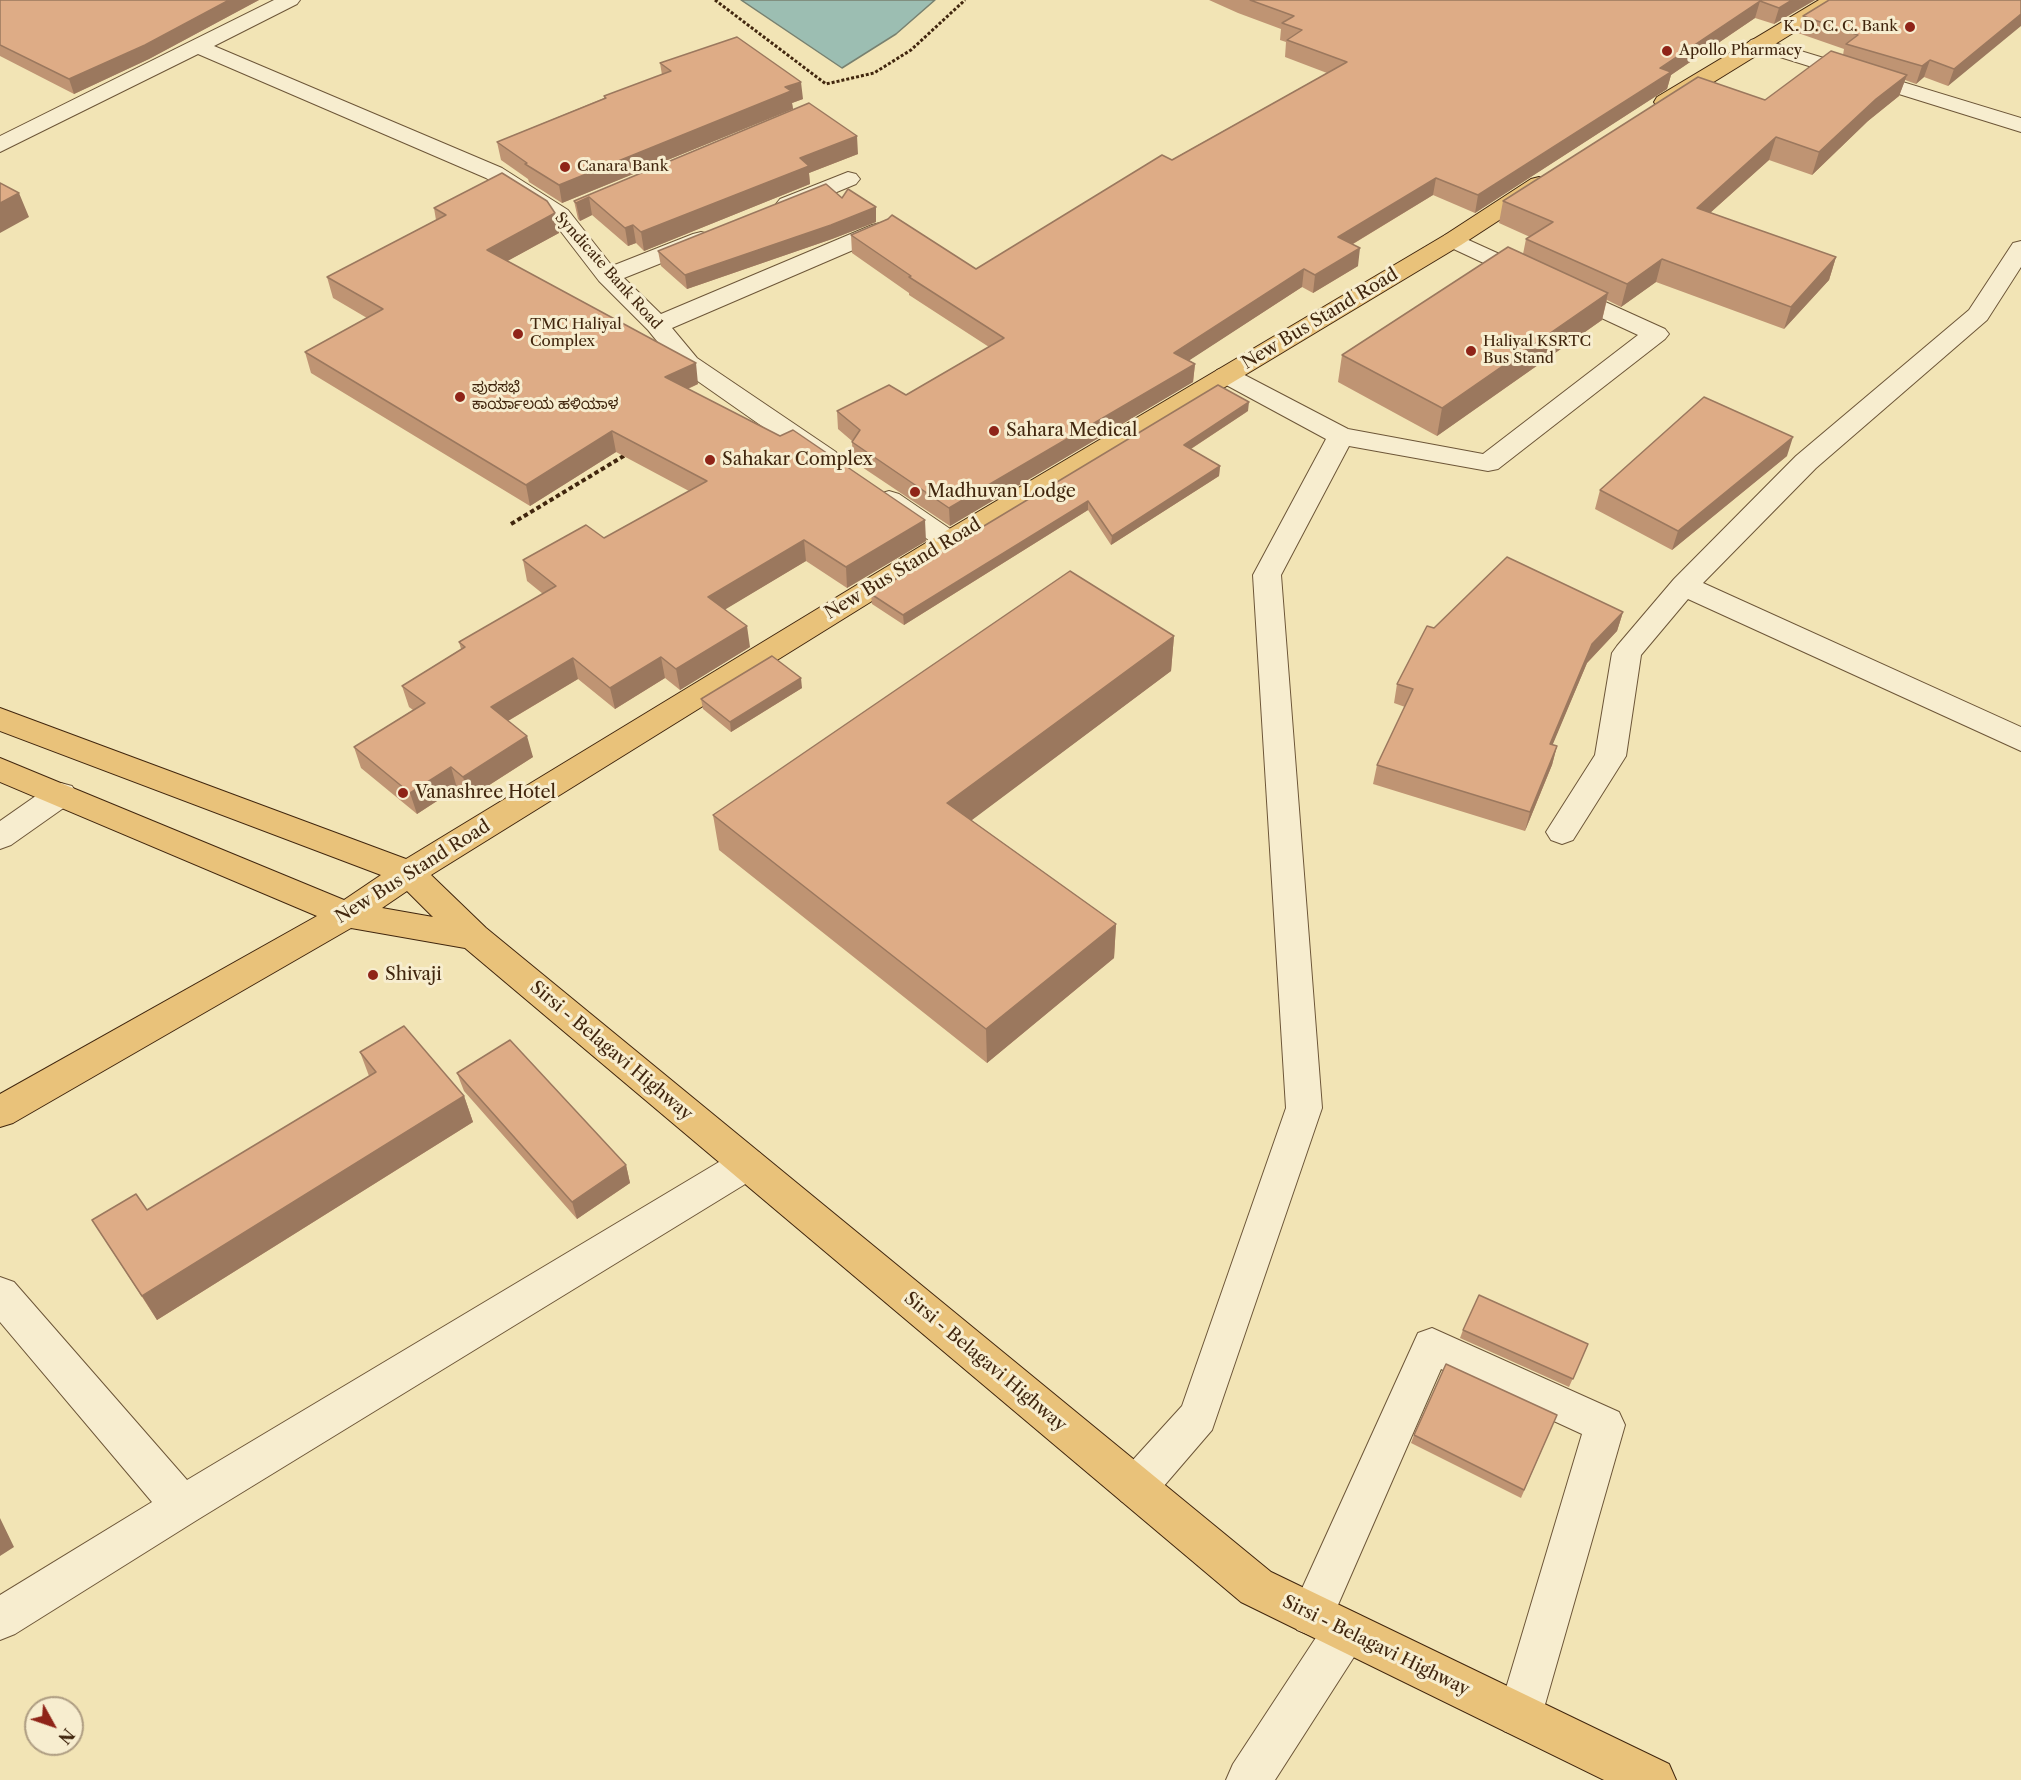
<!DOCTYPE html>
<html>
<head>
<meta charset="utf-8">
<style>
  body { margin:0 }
  #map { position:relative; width:2021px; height:1780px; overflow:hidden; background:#f2e4b5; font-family:"Libre Caslon Text",serif }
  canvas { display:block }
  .north { position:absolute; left:24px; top:1696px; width:60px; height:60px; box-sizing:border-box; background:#f7edcf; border:2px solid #ae9d82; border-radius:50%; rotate:130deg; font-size:16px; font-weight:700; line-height:24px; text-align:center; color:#41260e }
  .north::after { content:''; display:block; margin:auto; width:21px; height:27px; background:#8f2418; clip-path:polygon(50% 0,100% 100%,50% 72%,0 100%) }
</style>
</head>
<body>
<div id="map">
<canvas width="2021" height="1780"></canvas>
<div class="north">N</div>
</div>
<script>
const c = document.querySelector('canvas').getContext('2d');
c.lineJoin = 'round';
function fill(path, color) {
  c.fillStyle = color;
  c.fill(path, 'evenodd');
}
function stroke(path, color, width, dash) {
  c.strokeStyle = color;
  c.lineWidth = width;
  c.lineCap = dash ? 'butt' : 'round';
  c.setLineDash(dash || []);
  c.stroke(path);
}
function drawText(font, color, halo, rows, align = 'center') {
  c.font = font + ' "Libre Caslon Text","Noto Sans Kannada",serif';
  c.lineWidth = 6;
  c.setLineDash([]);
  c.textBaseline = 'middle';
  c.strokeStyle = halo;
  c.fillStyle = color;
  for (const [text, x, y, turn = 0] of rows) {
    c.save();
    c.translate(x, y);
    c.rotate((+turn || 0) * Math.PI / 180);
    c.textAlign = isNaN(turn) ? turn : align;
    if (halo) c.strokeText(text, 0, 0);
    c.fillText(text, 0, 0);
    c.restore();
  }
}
const water = new Path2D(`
  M 741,0 L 935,0 L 896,34 L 842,68 Z`);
fill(water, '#9cbeb2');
stroke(water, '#788170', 1.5);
const minor = new Path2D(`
  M 274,0 L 300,0 L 297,4 L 214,46 L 502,168 L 568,210 L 612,266 L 693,234 L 701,232 L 709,234 L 713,239 L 709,244 L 624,278 L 661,314 L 872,225 L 880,223 L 888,225 L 892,230 L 888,235 L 672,328 L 697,358 L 836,452 L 839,458 L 836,464 L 826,466 L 816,464 L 679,368 L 648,330 L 599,281 L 552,220 L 486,178 L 198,54 L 0,152 L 0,136 Z
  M 1758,38 L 2021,118 L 2021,132 L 1751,48 L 1747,44 L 1751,40 Z
  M 848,172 L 856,174 L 860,179 L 856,184 L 796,209 L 788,211 L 780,209 L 776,204 L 780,199 Z
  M 1453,233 L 1665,329 L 1669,334 L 1665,339 L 1498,469 L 1488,471 L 1349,446 L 1281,575 L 1322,1108 L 1212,1430 L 1151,1501 L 1136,1507 L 1121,1501 L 1115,1487 L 1121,1473 L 1182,1406 L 1286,1108 L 1253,575 L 1326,439 L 1217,380 L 1213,375 L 1217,370 L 1226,367 L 1235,370 L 1348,429 L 1483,454 L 1638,335 L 1445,245 L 1441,240 L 1445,235 Z
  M 2021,241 L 2021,267 L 1987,320 L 1816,468 L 1703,583 L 2021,727 L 2021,751 L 1688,599 L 1641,655 L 1626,756 L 1573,840 L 1562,844 L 1551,840 L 1546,832 L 1595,755 L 1612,653 L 1617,646 L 1674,579 L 1796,456 L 1969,310 L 2013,243 Z
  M 889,491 L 899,494 L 959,535 L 963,541 L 959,547 L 949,550 L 939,547 L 879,506 L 875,500 L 879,494 Z
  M 61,783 L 72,786 L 77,794 L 72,802 L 11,845 L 0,849 L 0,821 L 50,786 Z
  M 747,1148 L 760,1153 L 765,1164 L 760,1175 L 197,1520 L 15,1634 L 0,1640 L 0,1595 L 152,1502 L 0,1322 L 0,1277 L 14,1282 L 187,1480 L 734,1153 Z
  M 1432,1328 L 1619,1412 L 1625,1425 L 1542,1715 L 1536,1731 L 1520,1737 L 1504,1731 L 1498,1715 L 1582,1434 L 1441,1369 L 1334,1614 L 1346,1609 L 1361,1616 L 1368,1631 L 1361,1646 L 1275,1780 L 1226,1780 L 1233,1764 L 1319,1633 L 1312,1636 L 1297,1630 L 1290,1615 L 1418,1333 Z`);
const major = new Path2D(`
  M 1819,0 L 1843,0 L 1840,4 L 1673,107 L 1665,109 L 1657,107 L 1654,102 L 1657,97 Z
  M 1539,177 L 1547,179 L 1551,184 L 1547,189 L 1461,245 L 959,547 L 431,875 L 486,928 L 1271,1572 L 1669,1764 L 1676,1780 L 1604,1780 L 1241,1602 L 465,948 L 351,928 L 13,1123 L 0,1127 L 0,1094 L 317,916 L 0,782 L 0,758 L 344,900 L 381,875 L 0,731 L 0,708 L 406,859 L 939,535 L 1445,235 L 1531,179 ZM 407,891 L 433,917 L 382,908 Z`);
stroke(minor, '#6d5638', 2);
stroke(major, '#41260e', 2);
stroke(new Path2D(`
  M 715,0 L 826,84 L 874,73 L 911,50 L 965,0`), '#41260e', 3, [3, 2]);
stroke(new Path2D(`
  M 511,524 L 627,454`), '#41260e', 4, [4.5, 3]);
fill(minor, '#f7edcf');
fill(major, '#e9c27a');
fill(new Path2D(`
  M 0,0 L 259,0 L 149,59 L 74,94 L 0,56 Z
  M 1209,0 L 1815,0 L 1774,24 L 1755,18 L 1671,75 L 1667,89 L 1475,213 L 1433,195 L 1353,244 L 1358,266 L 1313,293 L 1302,287 L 1189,360 L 1195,364 L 1193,382 L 950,526 L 853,461 L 852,442 L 852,441 L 838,429 L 837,411 L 906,395 L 989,347 L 909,295 L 909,293 L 852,253 L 851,235 L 976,269 L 1327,73 L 1285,57 L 1286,42 L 1280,40 L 1281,29 L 1238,13 Z
  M 2021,0 L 1948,86 L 1924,77 L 1916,84 L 1905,80 L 1899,96 L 1868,121 L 1812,175 L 1769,160 L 1710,213 L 1836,257 L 1829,280 L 1784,329 L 1656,282 L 1621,307 L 1607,300 L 1602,320 L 1437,436 L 1338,382 L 1342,355 L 1523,254 L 1526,239 L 1530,237 L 1499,223 L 1503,201 L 1765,100 L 1843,55 L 1844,49 L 1798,33 L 1803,16 Z
  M 660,63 L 803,99 L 792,103 L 793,109 L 562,203 L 529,182 L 528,179 L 501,160 L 497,142 L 604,98 L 604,96 L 662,75 Z
  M 809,103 L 858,154 L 809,173 L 810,184 L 644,251 L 636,243 L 628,246 L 592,215 L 580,221 L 578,219 L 574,201 Z
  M 842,198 L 876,207 L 876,222 L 832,239 L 687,289 L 661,266 L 658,251 Z
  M 434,208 L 555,213 L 559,233 L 507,261 L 698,384 L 688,389 L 926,541 L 847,588 L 806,561 L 725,609 L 750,647 L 680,690 L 665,678 L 615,709 L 578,679 L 508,721 L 533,757 L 469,798 L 457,788 L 417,814 L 361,768 L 354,747 L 413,710 L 409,707 L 402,686 L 461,649 L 459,642 L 543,594 L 527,581 L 523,560 L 604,538 L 689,491 L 616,452 L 530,506 L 311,373 L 305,352 L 367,318 L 333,298 L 327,277 L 436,220 Z
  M 1248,411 L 1191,449 L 1220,466 L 1219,476 L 1111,545 L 1088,510 L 904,625 L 872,604 L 871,594 Z
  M 1787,456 L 1672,550 L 1595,509 L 1600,490 Z
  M 1623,612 L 1617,631 L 1587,663 L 1552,745 L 1557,746 L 1552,765 L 1525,831 L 1373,784 L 1377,765 L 1405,707 L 1394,703 L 1397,684 L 1434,628 Z
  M 1174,636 L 1171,671 L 971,820 L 1116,924 L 1114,958 L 987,1063 L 719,850 L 713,815 Z
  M 802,688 L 731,732 L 703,709 L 701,699 Z
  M 360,1052 L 464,1096 L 473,1122 L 157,1320 L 92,1220 L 147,1210 L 369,1076 Z
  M 457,1073 L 626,1165 L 630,1183 L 577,1219 L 464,1091 Z
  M 1463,1330 L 1588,1344 L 1569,1387 L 1460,1338 Z
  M 1557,1415 L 1521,1498 L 1411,1443 L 1414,1435 Z`), '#bf9473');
fill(new Path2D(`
  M 229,0 L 259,0 L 149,59 L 74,94 L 69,79 Z
  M 1792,0 L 1815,0 L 1774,24 L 1779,8 Z
  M 1760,1 L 1755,18 L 1671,75 L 1667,89 L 1475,213 L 1478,195 L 1660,68 Z
  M 2021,14 L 2021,26 L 1948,86 L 1954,69 Z
  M 1930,60 L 1924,77 L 1916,84 L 1922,66 Z
  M 1907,75 L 1899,96 L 1868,121 L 1812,175 L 1819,152 L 1876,99 Z
  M 801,82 L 803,99 L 792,103 L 793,109 L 562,203 L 559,185 L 785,87 Z
  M 857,136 L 858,154 L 809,173 L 810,184 L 644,251 L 641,232 L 800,158 Z
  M 1776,137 L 1769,160 L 1691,230 L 1697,208 Z
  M 1436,178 L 1433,195 L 1336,254 L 1338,237 Z
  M 19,193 L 29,217 L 0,233 L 0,203 Z
  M 589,197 L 592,215 L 580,221 L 576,203 Z
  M 876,207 L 876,222 L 832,239 L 687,289 L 685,275 Z
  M 555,213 L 559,233 L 491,270 L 487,250 Z
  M 633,225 L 636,243 L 628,246 L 625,228 Z
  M 1360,248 L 1358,266 L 1313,293 L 1315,275 Z
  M 1836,257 L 1829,280 L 1784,329 L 1791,307 Z
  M 1662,259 L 1656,282 L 1621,307 L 1627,284 Z
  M 1304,269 L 1302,287 L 1173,371 L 1174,353 Z
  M 1608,293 L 1602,320 L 1437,436 L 1442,408 Z
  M 696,363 L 698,384 L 668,397 L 665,377 Z
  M 1195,364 L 1193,382 L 950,526 L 949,508 Z
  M 1249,402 L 1248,411 L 1183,454 L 1184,445 Z
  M 612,431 L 616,452 L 530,506 L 526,485 Z
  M 1793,437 L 1787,456 L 1672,550 L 1678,531 Z
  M 1220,466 L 1219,476 L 1111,545 L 1112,536 Z
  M 1088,501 L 1088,510 L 904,625 L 903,615 Z
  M 925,520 L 926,541 L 847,588 L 846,567 Z
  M 804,540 L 806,561 L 711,618 L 708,597 Z
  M 1623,612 L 1617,631 L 1587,663 L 1545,763 L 1550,744 L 1592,644 Z
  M 747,626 L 750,647 L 680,690 L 676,669 Z
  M 1174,636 L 1171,671 L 948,838 L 947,803 Z
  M 661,657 L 665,678 L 615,709 L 610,688 Z
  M 573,658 L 578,679 L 496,728 L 491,707 Z
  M 801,678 L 802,688 L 731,732 L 730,722 Z
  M 527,736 L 533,757 L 469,798 L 463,777 Z
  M 1557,746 L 1552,765 L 1525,831 L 1530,812 Z
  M 451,767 L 457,788 L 417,814 L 410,793 Z
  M 1116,924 L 1114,958 L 987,1063 L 986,1029 Z
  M 464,1096 L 473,1122 L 157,1320 L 142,1296 Z
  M 626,1165 L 630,1183 L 577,1219 L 572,1202 Z
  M 0,1518 L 14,1547 L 0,1556 Z`), '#9b785e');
const building = new Path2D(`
  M 0,0 L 229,0 L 145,45 L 69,79 L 0,45 Z
  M 1250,0 L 1792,0 L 1779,8 L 1760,1 L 1660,68 L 1671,72 L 1478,195 L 1436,178 L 1338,237 L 1360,248 L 1315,275 L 1304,269 L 1174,353 L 1195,364 L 949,508 L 852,442 L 860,430 L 837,411 L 889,385 L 906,395 L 1004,338 L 909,277 L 911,276 L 851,235 L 888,219 L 892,215 L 976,269 L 1162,155 L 1172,160 L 1347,62 L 1287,40 L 1302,30 L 1282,23 L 1294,16 Z
  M 1829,0 L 2021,0 L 2021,14 L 1954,69 L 1930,60 L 1922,66 L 1846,44 L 1858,35 L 1803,16 Z
  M 737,37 L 801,82 L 785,87 L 791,91 L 559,185 L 525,164 L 527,163 L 497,142 L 606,98 L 604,96 L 671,71 L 660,63 Z
  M 1831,51 L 1907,75 L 1876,99 L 1819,152 L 1776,137 L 1697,208 L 1836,257 L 1791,307 L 1662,259 L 1627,284 L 1526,239 L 1553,222 L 1503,201 L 1698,77 L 1765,100 Z
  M 809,103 L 857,136 L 800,158 L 809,166 L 641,232 L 633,225 L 625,228 L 589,197 L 576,203 L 574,201 Z
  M 502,173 L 547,201 L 555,213 L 487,250 L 696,363 L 665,377 L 780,436 L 793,430 L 925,520 L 846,567 L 804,540 L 708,597 L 747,626 L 676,669 L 661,657 L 610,688 L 573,658 L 491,707 L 527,736 L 463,777 L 451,767 L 410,793 L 354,747 L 425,703 L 402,686 L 465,647 L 459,642 L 556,586 L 523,560 L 586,525 L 604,538 L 707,481 L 612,431 L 526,485 L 305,352 L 383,309 L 327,277 L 446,215 L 434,208 Z
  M 0,183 L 19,193 L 0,203 Z
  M 826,184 L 842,198 L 848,189 L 876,207 L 831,225 L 685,275 L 658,251 Z
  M 1508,247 L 1608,293 L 1442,408 L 1342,355 Z
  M 1218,385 L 1249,402 L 1184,445 L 1220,466 L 1112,536 L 1088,501 L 903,615 L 871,594 Z
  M 1704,397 L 1793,437 L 1678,531 L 1600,490 Z
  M 1507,557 L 1623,612 L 1592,644 L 1550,744 L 1557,746 L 1530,812 L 1377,765 L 1413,689 L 1397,684 L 1427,626 L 1434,628 Z
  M 1070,571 L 1174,636 L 947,803 L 1116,924 L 986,1029 L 713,815 Z
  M 772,656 L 801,678 L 730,722 L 701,699 Z
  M 404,1026 L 464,1096 L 142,1296 L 92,1220 L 136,1194 L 147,1210 L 376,1072 L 360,1052 Z
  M 510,1040 L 626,1165 L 572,1202 L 457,1073 Z
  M 1479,1295 L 1588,1344 L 1573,1379 L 1463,1330 Z
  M 1446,1364 L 1557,1415 L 1524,1490 L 1414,1435 Z`);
fill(building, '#deac86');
stroke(building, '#9b785e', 1.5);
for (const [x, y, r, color] of [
  [1910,27,6,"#8f2418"],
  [1667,51,6,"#8f2418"],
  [565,167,6,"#8f2418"],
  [518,334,6,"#8f2418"],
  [1471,351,6,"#8f2418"],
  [460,397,6,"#8f2418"],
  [994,431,6,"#8f2418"],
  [710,460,6,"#8f2418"],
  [915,492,6,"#8f2418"],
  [403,793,6,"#8f2418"],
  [373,975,6,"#8f2418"]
]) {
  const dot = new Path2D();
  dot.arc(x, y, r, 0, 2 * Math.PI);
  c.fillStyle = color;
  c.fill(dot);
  stroke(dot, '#f7edcf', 2);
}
drawText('15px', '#41260e', '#f7edcf', [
  ["K. D. C. C. Bank",1898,27,"right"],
  ["Apollo Pharmacy",1679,51],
  ["Canara Bank",577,167],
  ["TMC Haliyal",530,325],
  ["Complex",530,342],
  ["Haliyal KSRTC",1483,342],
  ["Bus Stand",1483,359],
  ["ಪುರಸಭೆ",472,388],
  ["ಕಾರ್ಯಾಲಯ ಹಳಿಯಾಳ",472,405]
], 'left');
drawText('15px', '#41260e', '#f7edcf', [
  ["Syndicate Bank Road",608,271,48]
]);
drawText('18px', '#41260e', '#f7edcf', [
  ["New Bus Stand Road",1320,319,-31],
  ["New Bus Stand Road",903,569,-31],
  ["New Bus Stand Road",413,872,-32],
  ["Sirsi - Belagavi Highway",611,1051,40],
  ["Sirsi - Belagavi Highway",985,1362,40],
  ["Sirsi - Belagavi Highway",1376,1646,26]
]);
drawText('18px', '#41260e', '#f7edcf', [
  ["Sahara Medical",1006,431],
  ["Sahakar Complex",722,460],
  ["Madhuvan Lodge",927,492],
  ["Vanashree Hotel",415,793],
  ["Shivaji",385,975]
], 'left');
</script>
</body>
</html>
